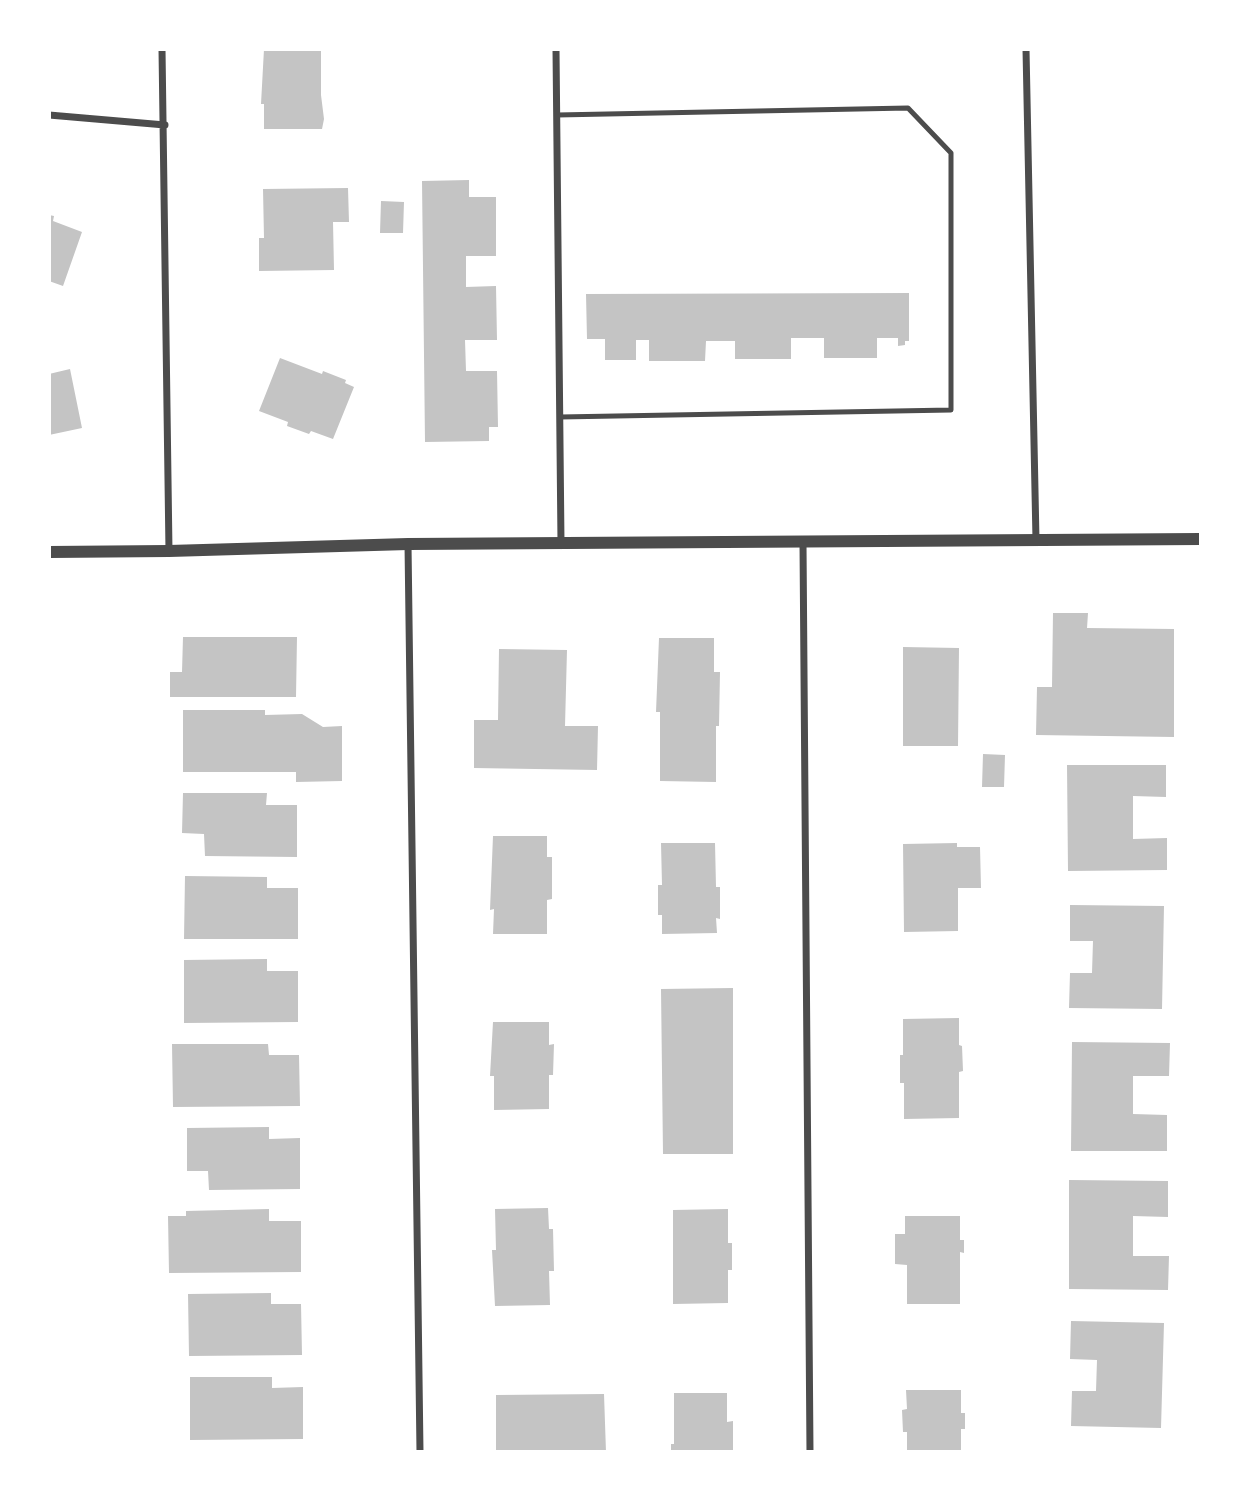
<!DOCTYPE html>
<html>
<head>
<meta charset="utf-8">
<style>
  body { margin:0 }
  #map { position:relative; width:1250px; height:1501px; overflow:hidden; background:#fff; font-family:Karla,sans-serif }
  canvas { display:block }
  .frame { position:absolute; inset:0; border:51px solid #fff; pointer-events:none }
</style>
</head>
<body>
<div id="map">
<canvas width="1250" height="1501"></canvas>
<div class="frame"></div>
</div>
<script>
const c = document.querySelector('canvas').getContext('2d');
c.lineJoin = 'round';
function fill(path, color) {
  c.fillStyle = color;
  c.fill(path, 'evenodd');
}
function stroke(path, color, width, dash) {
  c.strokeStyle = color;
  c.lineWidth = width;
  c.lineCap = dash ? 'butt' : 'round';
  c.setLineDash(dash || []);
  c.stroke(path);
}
fill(new Path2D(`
  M 264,49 L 321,49 L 321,95 L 324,119 L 322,129 L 264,129 L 264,104 L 261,104 Z
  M 469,180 L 469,197 L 496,197 L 496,256 L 466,256 L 466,287 L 496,286 L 497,340 L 465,340 L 466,371 L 497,371 L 498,427 L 489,427 L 489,441 L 425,442 L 422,181 Z
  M 348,188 L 349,222 L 333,222 L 334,270 L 259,271 L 259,238 L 264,238 L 263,189 Z
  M 381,201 L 404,202 L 403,233 L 380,233 Z
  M 49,215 L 54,216 L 53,221 L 82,232 L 63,286 L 49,281 Z
  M 909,293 L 909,341 L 905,341 L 905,345 L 898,346 L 898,338 L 877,338 L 877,358 L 824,358 L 824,338 L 791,338 L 791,359 L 735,359 L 735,341 L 706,341 L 705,361 L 649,361 L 649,340 L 636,340 L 636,360 L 605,360 L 605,339 L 587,339 L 586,294 Z
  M 280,358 L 322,374 L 323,371 L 346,380 L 345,383 L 354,387 L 333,439 L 311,431 L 309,434 L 287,426 L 288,422 L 259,411 Z
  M 70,369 L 82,428 L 49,435 L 49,374 Z
  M 1053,613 L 1088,613 L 1087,628 L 1174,629 L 1174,737 L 1036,735 L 1037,687 L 1052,687 Z
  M 183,637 L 297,637 L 296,697 L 170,697 L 170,672 L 182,672 Z
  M 659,638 L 714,638 L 714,672 L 720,672 L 719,726 L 716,726 L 716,782 L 660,781 L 660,712 L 656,712 Z
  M 903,647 L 959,648 L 958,746 L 903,746 Z
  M 499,649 L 567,650 L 565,726 L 598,726 L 597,770 L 474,768 L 474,720 L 498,720 Z
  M 183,710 L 265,710 L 265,715 L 302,714 L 323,727 L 342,726 L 342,781 L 296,782 L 296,772 L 183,772 Z
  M 983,754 L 1005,755 L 1004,787 L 982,787 Z
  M 1067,765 L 1166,765 L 1166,797 L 1133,796 L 1133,839 L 1167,838 L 1167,870 L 1068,871 Z
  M 183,793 L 267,793 L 266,805 L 297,805 L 297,857 L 205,856 L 204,834 L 182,833 Z
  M 493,836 L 547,836 L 547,857 L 552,857 L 552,899 L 547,900 L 547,934 L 493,934 L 494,909 L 490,910 Z
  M 661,843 L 715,843 L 716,887 L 720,887 L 720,919 L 716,918 L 717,933 L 662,934 L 662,915 L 658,915 L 658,885 L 662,885 Z
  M 957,843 L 957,847 L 980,847 L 981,888 L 958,888 L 958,931 L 904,932 L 903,844 Z
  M 185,876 L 267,877 L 267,888 L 298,888 L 298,939 L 184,939 Z
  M 1070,905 L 1164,906 L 1162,1009 L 1069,1008 L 1070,973 L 1092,973 L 1093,941 L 1070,941 Z
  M 267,959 L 267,971 L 298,971 L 298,1022 L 184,1023 L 184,960 Z
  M 733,988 L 733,1154 L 663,1154 L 661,989 Z
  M 959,1018 L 959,1045 L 962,1046 L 963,1071 L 959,1072 L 959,1118 L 904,1119 L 904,1083 L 900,1083 L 900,1055 L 903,1055 L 903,1019 Z
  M 493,1022 L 549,1022 L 549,1045 L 554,1044 L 553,1075 L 549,1075 L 549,1109 L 494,1110 L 494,1076 L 490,1076 Z
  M 1072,1042 L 1170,1043 L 1169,1076 L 1133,1076 L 1133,1114 L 1167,1115 L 1167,1151 L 1071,1151 Z
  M 172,1044 L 268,1044 L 269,1055 L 299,1055 L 300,1106 L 173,1107 Z
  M 269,1127 L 269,1139 L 300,1138 L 300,1189 L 209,1190 L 208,1171 L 187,1171 L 187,1128 Z
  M 1069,1180 L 1168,1181 L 1168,1217 L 1133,1216 L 1133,1256 L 1169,1256 L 1168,1290 L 1069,1289 Z
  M 548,1208 L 549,1229 L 553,1229 L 554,1271 L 549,1271 L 550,1305 L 495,1306 L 492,1250 L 496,1250 L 495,1209 Z
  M 269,1209 L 269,1221 L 301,1221 L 301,1272 L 169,1273 L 168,1216 L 186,1216 L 186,1211 Z
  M 728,1209 L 728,1243 L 732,1243 L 732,1270 L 728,1270 L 728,1303 L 673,1304 L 673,1210 Z
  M 905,1216 L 960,1216 L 960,1240 L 964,1240 L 964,1253 L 960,1252 L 960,1304 L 907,1304 L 907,1265 L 895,1264 L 895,1234 L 905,1234 Z
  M 271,1293 L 271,1304 L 301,1304 L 302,1355 L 189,1356 L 188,1294 Z
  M 1071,1321 L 1164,1323 L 1161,1428 L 1071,1426 L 1072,1391 L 1096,1391 L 1097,1360 L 1070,1359 Z
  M 190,1377 L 272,1377 L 272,1388 L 303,1387 L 303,1439 L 190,1440 Z
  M 906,1390 L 961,1390 L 961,1413 L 965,1413 L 965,1429 L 961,1429 L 961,1452 L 907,1452 L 907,1432 L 903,1432 L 902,1410 L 907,1409 Z
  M 674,1393 L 727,1393 L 727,1422 L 733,1421 L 733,1452 L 671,1452 L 671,1444 L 674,1444 Z
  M 604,1394 L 606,1452 L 496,1452 L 496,1395 Z`), '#c4c4c4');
stroke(new Path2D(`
  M 557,115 L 908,108 L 951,153 L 951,410 L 560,417`), '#4c4c4c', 5);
stroke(new Path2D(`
  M 162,49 L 169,551
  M 556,49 L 561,543
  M 1026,49 L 1036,540
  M 49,115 L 165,125
  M 803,543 L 810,1452
  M 408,544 L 420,1452`), '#4c4c4c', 7);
stroke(new Path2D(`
  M 49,552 L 169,551 L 408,544 L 1201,539`), '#4c4c4c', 12);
</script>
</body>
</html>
